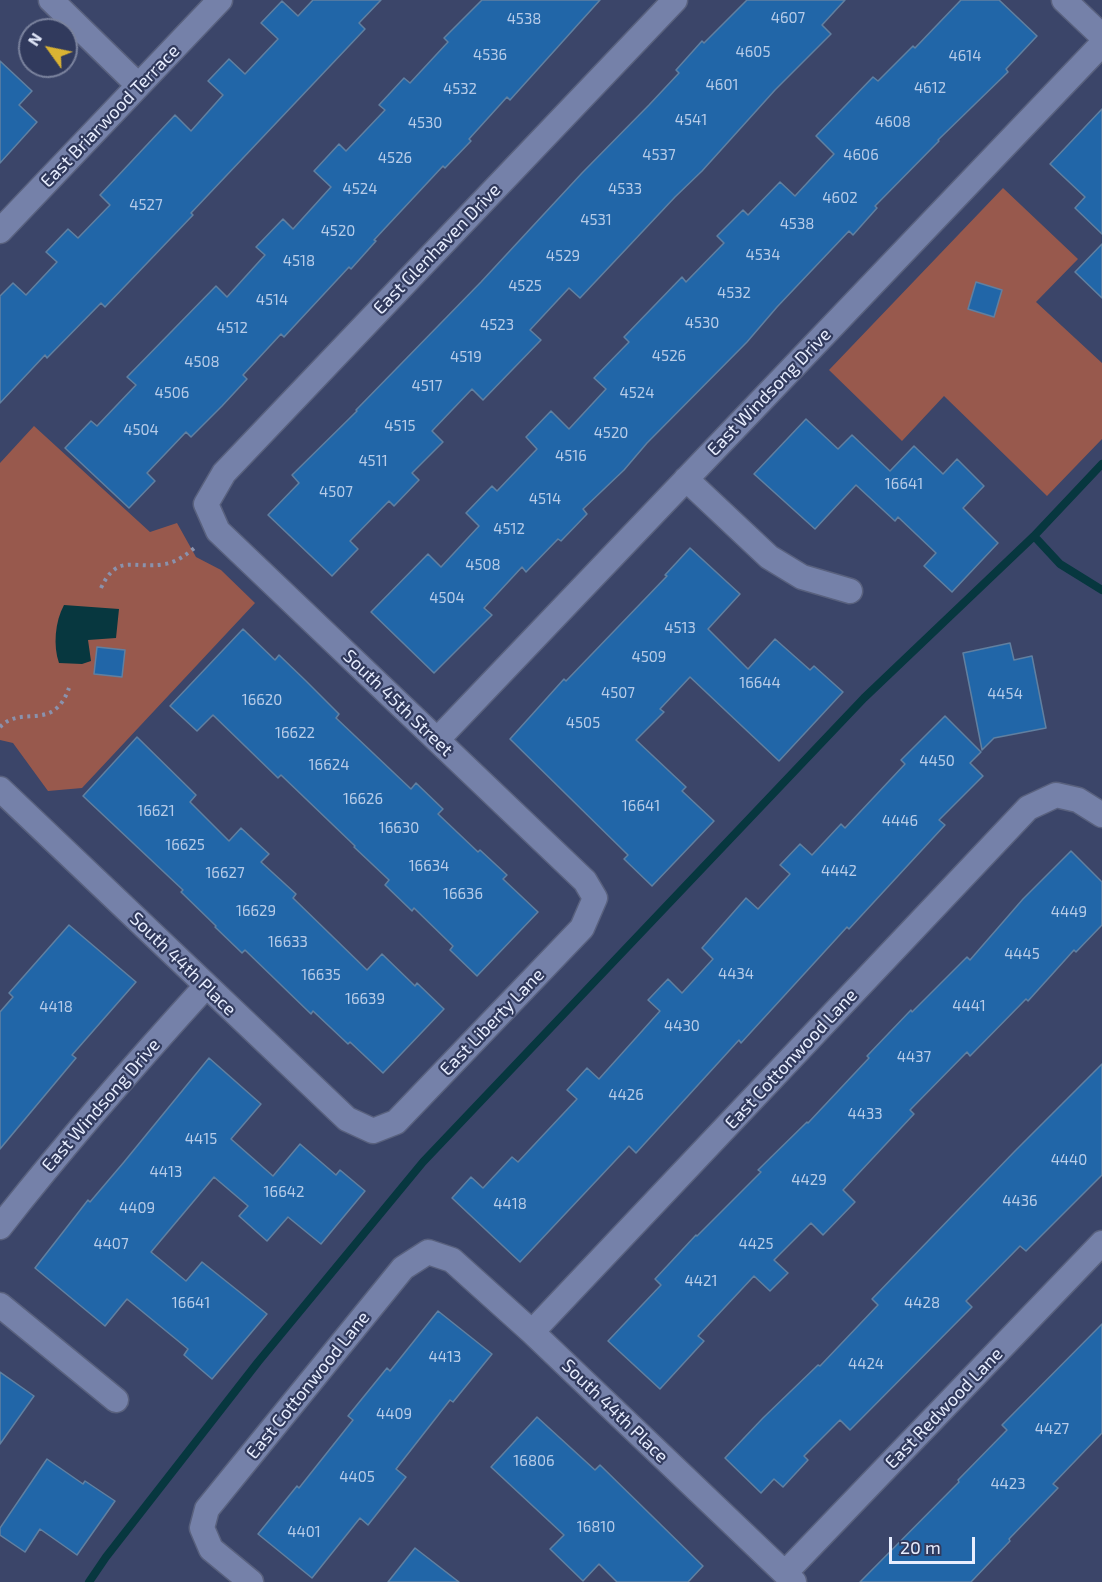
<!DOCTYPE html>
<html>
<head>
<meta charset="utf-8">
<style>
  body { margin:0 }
  #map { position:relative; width:1102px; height:1582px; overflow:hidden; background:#3b4569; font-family:"Exo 2",sans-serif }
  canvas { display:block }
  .north { position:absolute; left:18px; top:18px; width:60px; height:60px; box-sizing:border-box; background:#313a5d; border:2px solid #7a829d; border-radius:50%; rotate:303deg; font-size:16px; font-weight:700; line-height:24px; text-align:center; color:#e7edfe }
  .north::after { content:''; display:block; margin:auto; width:21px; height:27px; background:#dab333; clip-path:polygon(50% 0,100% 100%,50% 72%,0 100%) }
  .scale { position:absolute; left:889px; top:1537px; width:86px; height:27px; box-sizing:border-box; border:3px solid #e7edfe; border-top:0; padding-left:8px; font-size:18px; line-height:21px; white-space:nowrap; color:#e7edfe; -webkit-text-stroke:4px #313a5d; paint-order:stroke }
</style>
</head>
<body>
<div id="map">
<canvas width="1102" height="1582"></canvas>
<div class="north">N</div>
<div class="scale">20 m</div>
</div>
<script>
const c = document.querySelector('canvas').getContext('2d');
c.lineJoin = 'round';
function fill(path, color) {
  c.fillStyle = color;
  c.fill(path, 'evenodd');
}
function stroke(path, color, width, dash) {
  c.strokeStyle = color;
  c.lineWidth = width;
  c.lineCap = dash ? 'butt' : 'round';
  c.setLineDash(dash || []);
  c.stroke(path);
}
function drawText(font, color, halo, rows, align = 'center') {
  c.font = font + ' "Exo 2",sans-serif';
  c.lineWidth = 4.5;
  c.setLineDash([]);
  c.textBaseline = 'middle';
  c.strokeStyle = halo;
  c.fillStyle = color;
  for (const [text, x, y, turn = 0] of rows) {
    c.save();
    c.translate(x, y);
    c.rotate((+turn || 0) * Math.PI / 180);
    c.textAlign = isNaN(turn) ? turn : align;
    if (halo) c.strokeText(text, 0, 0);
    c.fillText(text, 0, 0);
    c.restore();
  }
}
fill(new Path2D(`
  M 1003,188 L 1078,259 L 1036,302 L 1102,363 L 1102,439 L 1047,496 L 944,396 L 902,441 L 829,370 Z
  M 34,426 L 150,532 L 177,523 L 196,557 L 221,570 L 255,603 L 82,788 L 48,791 L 13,743 L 0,740 L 0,463 Z`), '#98594d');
fill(new Path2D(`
  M 64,605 L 119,609 L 116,638 L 88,640 L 91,661 L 82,664 L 59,663 C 53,646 55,621 64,605 Z`), '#07373f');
stroke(new Path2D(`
  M 1034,536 L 1060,564 L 1102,590
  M 89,1582 L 106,1557 L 258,1362 L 423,1162 L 864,698 L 1034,536 L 1102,464`), '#07373f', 8);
const building = new Path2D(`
  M 313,0 L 381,0 L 359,23 L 365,29 L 191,213 L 193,215 L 105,307 L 101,303 L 47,358 L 45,355 L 0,403 L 0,296 L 13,283 L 26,295 L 57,262 L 46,252 L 68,229 L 78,238 L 110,205 L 100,195 L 175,115 L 191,131 L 223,95 L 208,81 L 229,59 L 245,74 L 278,39 L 261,23 L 282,1 L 298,16 Z
  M 482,0 L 600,0 L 510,100 L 507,97 L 469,139 L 471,141 L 445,168 L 443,166 L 374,240 L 376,241 L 351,269 L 349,267 L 284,337 L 281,334 L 243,375 L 247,379 L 222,406 L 191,437 L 186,432 L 147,473 L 155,481 L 129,508 L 65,448 L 91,421 L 97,426 L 136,385 L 127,377 L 216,286 L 227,297 L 265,255 L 256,247 L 283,219 L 293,229 L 331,187 L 314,171 L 339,144 L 346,151 L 385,110 L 379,105 L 404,78 L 410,83 L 448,42 L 444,38 Z
  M 747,0 L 845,0 L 822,25 L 831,34 L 775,90 L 702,171 L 675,197 L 580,298 L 569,288 L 530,330 L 541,340 L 483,400 L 472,389 L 432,431 L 443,442 L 412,473 L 419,480 L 394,506 L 389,501 L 350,541 L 358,549 L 332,576 L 268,515 L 299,483 L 292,475 L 357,411 L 356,410 L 481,282 L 582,173 L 649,105 L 679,73 L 676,70 L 702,41 L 704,43 Z
  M 961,0 L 999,0 L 1037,36 L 1006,69 L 1008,72 L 938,140 L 939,141 L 875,206 L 877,208 L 853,235 L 849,231 L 777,307 L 747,342 L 647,443 L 624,470 L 583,509 L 587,514 L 561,541 L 558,539 L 526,572 L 522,567 L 484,608 L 492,615 L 434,673 L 371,612 L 428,554 L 441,567 L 479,526 L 466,513 L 492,486 L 497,491 L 537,449 L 526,437 L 551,411 L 569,429 L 606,389 L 594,378 L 629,342 L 624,337 L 682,277 L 686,282 L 724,243 L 717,236 L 743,210 L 748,215 L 780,182 L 795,196 L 834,154 L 816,136 L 873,77 L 878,81 L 913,46 L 915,48 Z
  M 0,61 L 32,91 L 19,105 L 37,122 L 0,163 Z
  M 1102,109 L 1102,234 L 1075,208 L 1085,197 L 1050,164 Z
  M 1102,244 L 1102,298 L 1075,272 Z
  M 976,282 L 1002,290 L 994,317 L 968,309 Z
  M 806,419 L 838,449 L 852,435 L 890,471 L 914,446 L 943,474 L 957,459 L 984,486 L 963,508 L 998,543 L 952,592 L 924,566 L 936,553 L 898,517 L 895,521 L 856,485 L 815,529 L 754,474 Z
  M 690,548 L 740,594 L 708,629 L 748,669 L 775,639 L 810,670 L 814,666 L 843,692 L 779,761 L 690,677 L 660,709 L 664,712 L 636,740 L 686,787 L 682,791 L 714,821 L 652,886 L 624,859 L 628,855 L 510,739 L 564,679 L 566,681 L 667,576 L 665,575 Z
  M 243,629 L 275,660 L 279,655 L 306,681 L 339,714 L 336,718 L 411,789 L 416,783 L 443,809 L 438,814 L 478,852 L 480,850 L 507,875 L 503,879 L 538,912 L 477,976 L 450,950 L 453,946 L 414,908 L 412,911 L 385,885 L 389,880 L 354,847 L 355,846 L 281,775 L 278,778 L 213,715 L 197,731 L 170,706 Z
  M 1010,643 L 1014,660 L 1032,656 L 1046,728 L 994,738 L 982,750 L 963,653 Z
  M 97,647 L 125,650 L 122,677 L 94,674 Z
  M 945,716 L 981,752 L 970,763 L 983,776 L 939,820 L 945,825 L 849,929 L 847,927 L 741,1043 L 739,1040 L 636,1153 L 629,1146 L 520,1262 L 452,1198 L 471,1177 L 483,1188 L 512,1157 L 518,1162 L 577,1099 L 567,1090 L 587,1068 L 599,1079 L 660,1011 L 648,1000 L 668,979 L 682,993 L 713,959 L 702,948 L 746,898 L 758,909 L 790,874 L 780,865 L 800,844 L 812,855 L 841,824 L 845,828 L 905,764 L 901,760 Z
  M 137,737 L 196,795 L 190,802 L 229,841 L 241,828 L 269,854 L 261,862 L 296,894 L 293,898 L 367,970 L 382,954 L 415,986 L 417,983 L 444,1009 L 383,1073 L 350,1042 L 348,1044 L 313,1011 L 311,1014 L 245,950 L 242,953 L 215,927 L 216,926 L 181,892 L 183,890 L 83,796 Z
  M 1071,851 L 1102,882 L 1102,925 L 1076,952 L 1074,950 L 1028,1001 L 1026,999 L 970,1056 L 967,1052 L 910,1110 L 914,1114 L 843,1190 L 855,1202 L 823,1235 L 811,1223 L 774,1260 L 788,1273 L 770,1291 L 754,1276 L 698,1336 L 704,1341 L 660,1389 L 608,1341 L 661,1285 L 655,1279 L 696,1235 L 697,1236 L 761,1172 L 758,1170 L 807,1122 L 808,1123 L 869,1058 L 867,1056 L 911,1010 L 912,1012 L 967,957 L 970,960 L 1023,899 Z
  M 69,925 L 136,982 L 72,1055 L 76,1058 L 0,1149 L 0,1012 L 13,997 L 9,993 Z
  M 209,1058 L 261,1104 L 231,1139 L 273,1176 L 300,1144 L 336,1175 L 340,1170 L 365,1191 L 321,1244 L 288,1217 L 267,1241 L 239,1216 L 248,1206 L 214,1177 L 151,1252 L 186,1281 L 202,1262 L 267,1314 L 212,1379 L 184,1355 L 188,1349 L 127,1299 L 105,1326 L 35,1268 L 88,1200 L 90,1202 L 124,1162 Z
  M 1102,1064 L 1102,1175 L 1026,1251 L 1020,1246 L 966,1301 L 972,1307 L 850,1430 L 840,1420 L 804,1456 L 808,1460 L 783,1487 L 774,1479 L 761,1493 L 725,1458 L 763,1418 L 818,1365 L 820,1366 L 878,1305 L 872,1299 L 1015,1151 Z
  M 438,1311 L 492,1354 L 453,1402 L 450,1400 L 396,1469 L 406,1477 L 368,1525 L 360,1518 L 312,1578 L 258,1534 L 297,1486 L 299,1488 L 353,1420 L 348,1416 L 387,1368 L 390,1371 Z
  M 1102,1324 L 1102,1433 L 1053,1484 L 1058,1488 L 1009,1539 L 1010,1541 L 971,1582 L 860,1582 L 959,1482 L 958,1480 L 1007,1430 L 1002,1425 Z
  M 0,1372 L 34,1396 L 0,1444 Z
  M 537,1417 L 595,1470 L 600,1465 L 703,1566 L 688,1582 L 617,1582 L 599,1564 L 583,1581 L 550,1549 L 564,1535 L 491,1467 Z
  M 47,1459 L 83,1484 L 85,1481 L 115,1501 L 77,1555 L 40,1529 L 25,1552 L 0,1535 L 0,1528 Z
  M 415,1548 L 459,1582 L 388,1582 Z`);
fill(building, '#2166a8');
stroke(building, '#6180a1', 1.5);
const street = new Path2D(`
  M 51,0 L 138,85
  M 1064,0 L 1102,36
  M 0,231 L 220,0
  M 686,479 L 769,557 L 802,577 L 850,591
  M 437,740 L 1102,44
  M 0,789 L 347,1119 L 373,1131 L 396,1122 L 582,928 L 595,898 L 585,881 L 218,531 L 206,504 L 224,473 L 675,0
  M 0,1227 C 65,1144 135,1064 206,986
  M 0,1305 L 116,1400
  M 532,1332 L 1028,808 L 1056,795 L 1078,800 L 1102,815
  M 785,1573 L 1102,1243
  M 251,1582 L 211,1549 L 202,1528 L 207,1509 L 403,1268 L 428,1252 L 452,1260 L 532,1332 L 794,1582`);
stroke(street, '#59617e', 27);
stroke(new Path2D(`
  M 101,588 C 118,552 134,570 165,564 C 177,562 187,554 197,546
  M 0,727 C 22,704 53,733 69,688`), '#8a92ad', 4, [3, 4.5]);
stroke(street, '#7581a9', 24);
drawText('15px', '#b6cbe8', null, [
  ["4607",788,18],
  ["4538",524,19],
  ["4605",753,52],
  ["4536",490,55],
  ["4614",965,56],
  ["4601",722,85],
  ["4612",930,88],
  ["4532",460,89],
  ["4541",691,120],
  ["4608",893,122],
  ["4530",425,123],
  ["4537",659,155],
  ["4606",861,155],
  ["4526",395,158],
  ["4524",360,189],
  ["4533",625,189],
  ["4602",840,198],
  ["4527",146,205],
  ["4531",596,220],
  ["4538",797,224],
  ["4520",338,231],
  ["4534",763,255],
  ["4529",563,256],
  ["4518",299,261],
  ["4525",525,286],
  ["4532",734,293],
  ["4514",272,300],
  ["4530",702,323],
  ["4523",497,325],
  ["4512",232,328],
  ["4526",669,356],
  ["4519",466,357],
  ["4508",202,362],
  ["4517",427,386],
  ["4506",172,393],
  ["4524",637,393],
  ["4515",400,426],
  ["4504",141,430],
  ["4520",611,433],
  ["4516",571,456],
  ["4511",373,461],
  ["16641",904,484],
  ["4507",336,492],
  ["4514",545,499],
  ["4512",509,529],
  ["4508",483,565],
  ["4504",447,598],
  ["4513",680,628],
  ["4509",649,657],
  ["16644",760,683],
  ["4507",618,693],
  ["4454",1005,694],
  ["16620",262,700],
  ["4505",583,723],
  ["16622",295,733],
  ["4450",937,761],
  ["16624",329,765],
  ["16626",363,799],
  ["16641",641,806],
  ["16621",156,811],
  ["4446",900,821],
  ["16630",399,828],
  ["16625",185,845],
  ["16634",429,866],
  ["4442",839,871],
  ["16627",225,873],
  ["16636",463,894],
  ["16629",256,911],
  ["4449",1069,912],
  ["16633",288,942],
  ["4445",1022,954],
  ["4434",736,974],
  ["16635",321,975],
  ["16639",365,999],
  ["4441",969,1006],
  ["4418",56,1007],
  ["4430",682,1026],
  ["4437",914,1057],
  ["4426",626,1095],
  ["4433",865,1114],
  ["4415",201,1139],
  ["4440",1069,1160],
  ["4413",166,1172],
  ["4429",809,1180],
  ["16642",284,1192],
  ["4436",1020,1201],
  ["4418",510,1204],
  ["4409",137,1208],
  ["4407",111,1244],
  ["4425",756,1244],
  ["4421",701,1281],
  ["16641",191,1303],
  ["4428",922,1303],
  ["4413",445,1357],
  ["4424",866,1364],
  ["4409",394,1414],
  ["4427",1052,1429],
  ["16806",534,1461],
  ["4405",357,1477],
  ["4423",1008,1484],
  ["16810",596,1527],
  ["4401",304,1532]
]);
drawText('18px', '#e7edfe', '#313a5d', [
  ["East Briarwood Terrace",110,116,-46],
  ["East Glenhaven Drive",437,249,-46],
  ["East Windsong Drive",769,392,-46],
  ["South 45th Street",398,703,44],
  ["South 44th Place",183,964,44],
  ["East Liberty Lane",492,1022,-46],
  ["East Cottonwood Lane",791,1059,-47],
  ["East Windsong Drive",101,1105,-49],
  ["East Cottonwood Lane",308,1385,-51],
  ["East Redwood Lane",944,1408,-46],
  ["South 44th Place",615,1411,44]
]);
</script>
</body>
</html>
